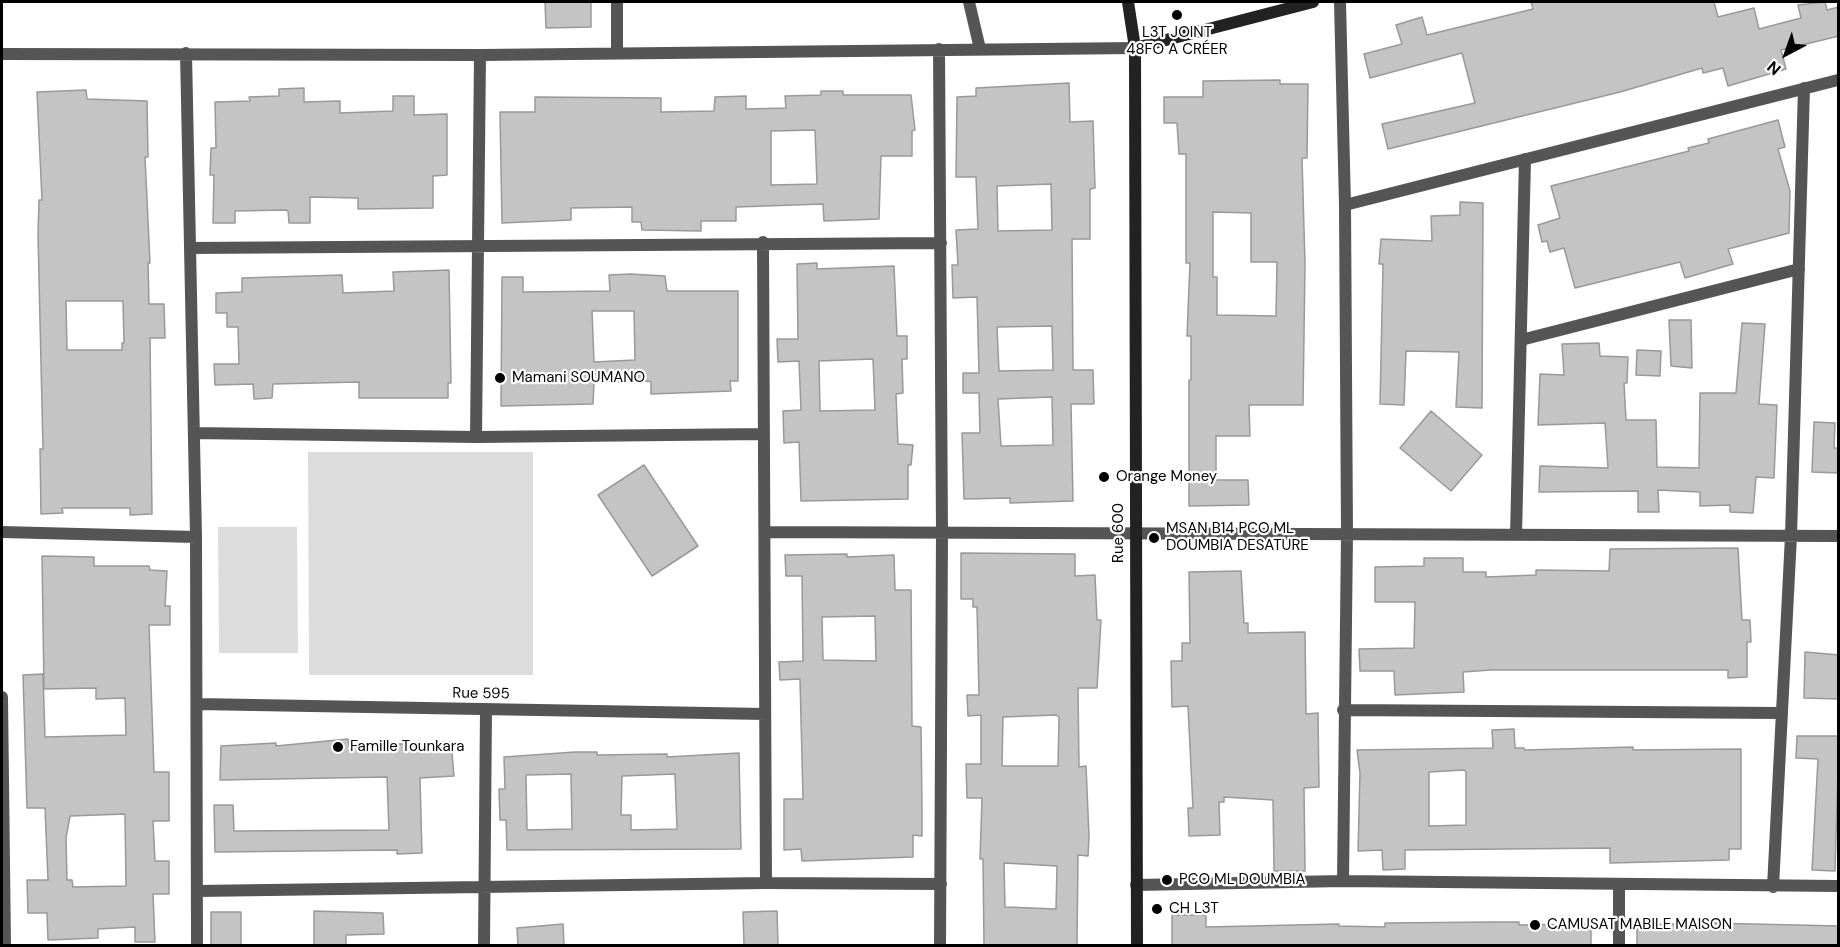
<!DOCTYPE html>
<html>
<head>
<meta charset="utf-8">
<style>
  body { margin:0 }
  #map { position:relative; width:1840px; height:947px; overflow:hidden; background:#fff; font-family:"DM Sans",sans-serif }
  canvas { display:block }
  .frame { position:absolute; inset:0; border:3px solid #000; pointer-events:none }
  .north { position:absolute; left:1756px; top:24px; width:60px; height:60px; -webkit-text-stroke:4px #fff; paint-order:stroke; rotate:221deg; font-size:16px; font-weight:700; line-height:24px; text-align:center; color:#000 }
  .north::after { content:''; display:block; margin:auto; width:21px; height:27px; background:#000; clip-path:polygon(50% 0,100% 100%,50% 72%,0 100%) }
</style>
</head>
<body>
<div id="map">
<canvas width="1840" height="947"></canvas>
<div class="frame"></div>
<div class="north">N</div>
</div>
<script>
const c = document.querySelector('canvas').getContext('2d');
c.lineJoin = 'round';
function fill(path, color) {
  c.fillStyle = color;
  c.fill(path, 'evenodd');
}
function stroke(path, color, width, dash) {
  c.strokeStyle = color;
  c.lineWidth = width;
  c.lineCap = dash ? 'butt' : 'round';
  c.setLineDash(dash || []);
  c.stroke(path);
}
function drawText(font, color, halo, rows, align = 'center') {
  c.font = font + ' "DM Sans",sans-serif';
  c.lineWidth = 4.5;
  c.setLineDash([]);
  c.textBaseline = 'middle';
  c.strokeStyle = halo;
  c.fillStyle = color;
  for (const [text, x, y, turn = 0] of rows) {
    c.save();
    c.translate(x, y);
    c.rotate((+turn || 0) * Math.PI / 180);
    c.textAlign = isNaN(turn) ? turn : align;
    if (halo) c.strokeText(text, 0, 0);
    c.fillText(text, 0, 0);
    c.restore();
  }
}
fill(new Path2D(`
  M 308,452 L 533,452 L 533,675 L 309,675 Z
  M 218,527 L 297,527 L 298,653 L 219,653 Z`), '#dcdcdc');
const building = new Path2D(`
  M 545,2 L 591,2 L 591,27 L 546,28 Z
  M 1531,2 L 1714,2 L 1718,17 L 1754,8 L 1759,29 L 1801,18 L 1798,5 L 1825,2 L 1827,10 L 1839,7 L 1839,36 L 1781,50 L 1786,69 L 1728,86 L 1723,68 L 1703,73 L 1702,68 L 1620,92 L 1388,149 L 1382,124 L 1475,103 L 1462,53 L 1370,78 L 1364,54 L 1402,44 L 1396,25 L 1422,17 L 1427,35 L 1533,9 Z
  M 1280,80 L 1280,84 L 1308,84 L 1307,158 L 1302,158 L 1305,264 L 1303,405 L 1249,405 L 1250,436 L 1216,436 L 1216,480 L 1248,480 L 1249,505 L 1189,506 L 1189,380 L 1191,380 L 1191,336 L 1187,336 L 1190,263 L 1186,263 L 1186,154 L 1179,154 L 1177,123 L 1164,123 L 1164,97 L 1203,97 L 1203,81 ZM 1213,212 L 1251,213 L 1251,262 L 1277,262 L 1276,316 L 1217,315 L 1217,277 L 1213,277 Z
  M 1069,83 L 1070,122 L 1093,121 L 1095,188 L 1090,189 L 1090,239 L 1072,239 L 1073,370 L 1093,370 L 1094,404 L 1071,404 L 1073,501 L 1010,503 L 1010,498 L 964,499 L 962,433 L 980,433 L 979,393 L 963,393 L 963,373 L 979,373 L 977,297 L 953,298 L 952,265 L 958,265 L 956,230 L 978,229 L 976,177 L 956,177 L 957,97 L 976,96 L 976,88 ZM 1051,184 L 1052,230 L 998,231 L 997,186 ZM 1052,326 L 1053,370 L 999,371 L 997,327 ZM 1052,397 L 1053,445 L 1001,446 L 998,399 Z
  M 304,88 L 304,102 L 340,101 L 340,113 L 393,111 L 393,96 L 414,96 L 414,115 L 447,114 L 447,175 L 433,176 L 433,208 L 358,209 L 358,198 L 310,197 L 310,223 L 289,223 L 288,211 L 286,210 L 235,211 L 235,223 L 213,223 L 214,175 L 210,175 L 211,148 L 216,148 L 215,102 L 250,101 L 249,97 L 279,96 L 279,89 Z
  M 86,90 L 87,99 L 147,101 L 148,157 L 145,157 L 150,263 L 148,263 L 149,304 L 164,304 L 165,338 L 150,338 L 152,514 L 130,515 L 130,508 L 62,508 L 63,513 L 41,514 L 40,449 L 43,449 L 38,235 L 39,200 L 42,200 L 37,92 ZM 66,301 L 123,301 L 124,343 L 122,343 L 122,350 L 67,350 Z
  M 821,91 L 843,91 L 843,95 L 911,95 L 915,130 L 912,131 L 912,156 L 881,156 L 879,219 L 824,221 L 823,204 L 736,207 L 736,221 L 701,221 L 701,231 L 642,230 L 641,222 L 632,222 L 632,207 L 571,208 L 571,220 L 502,223 L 500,112 L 535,112 L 535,97 L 661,98 L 661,112 L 714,111 L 715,97 L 746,96 L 746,109 L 786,108 L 785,96 L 821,95 ZM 815,130 L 817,184 L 771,185 L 771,131 Z
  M 1778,120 L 1785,147 L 1778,149 L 1790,191 L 1789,233 L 1728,249 L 1733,264 L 1685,278 L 1680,262 L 1575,288 L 1564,248 L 1550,252 L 1547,241 L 1542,242 L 1538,225 L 1560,218 L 1551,186 L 1689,151 L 1688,148 L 1709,143 L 1708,139 Z
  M 1460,202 L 1483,203 L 1482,408 L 1456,407 L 1459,352 L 1406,351 L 1404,405 L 1380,404 L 1383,264 L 1379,264 L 1381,239 L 1432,241 L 1431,216 L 1460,215 Z
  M 817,263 L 817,269 L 894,266 L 897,336 L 907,336 L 907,359 L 902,359 L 903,393 L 896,394 L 898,444 L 913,445 L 911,465 L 908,465 L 908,499 L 801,501 L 799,442 L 784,443 L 783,411 L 801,410 L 799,361 L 778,362 L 777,339 L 798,339 L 797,264 ZM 873,359 L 875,410 L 820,411 L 819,361 Z
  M 449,270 L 451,383 L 448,383 L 448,398 L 359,398 L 359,382 L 273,384 L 272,398 L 254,399 L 253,384 L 215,385 L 214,364 L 239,364 L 238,327 L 227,327 L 227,313 L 216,313 L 216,293 L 242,292 L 242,278 L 342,275 L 343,293 L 394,291 L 393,272 Z
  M 630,274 L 665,276 L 667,291 L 738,291 L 738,381 L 730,381 L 731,391 L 651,394 L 651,382 L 648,381 L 594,382 L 593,404 L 501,406 L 502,277 L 523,277 L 523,292 L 610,291 L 609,275 ZM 592,311 L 634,311 L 635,360 L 594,362 Z
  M 1669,320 L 1691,320 L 1692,368 L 1671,366 Z
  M 1742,323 L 1765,324 L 1759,404 L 1777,405 L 1774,478 L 1756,477 L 1753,513 L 1730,512 L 1730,505 L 1700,506 L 1700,492 L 1658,490 L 1659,512 L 1638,512 L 1638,491 L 1539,492 L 1540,466 L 1608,468 L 1605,423 L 1538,425 L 1540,374 L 1564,375 L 1562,344 L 1599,343 L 1600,356 L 1628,357 L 1627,383 L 1624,383 L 1626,420 L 1656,420 L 1657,467 L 1699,468 L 1700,393 L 1736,393 Z
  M 1637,350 L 1661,351 L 1660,376 L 1636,375 Z
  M 1431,411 L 1482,455 L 1451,491 L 1400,448 Z
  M 1814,422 L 1835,423 L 1834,448 L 1839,448 L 1839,473 L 1812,472 Z
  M 644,465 L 698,546 L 652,576 L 598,495 Z
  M 1738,548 L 1742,620 L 1750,620 L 1751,642 L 1747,642 L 1747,677 L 1728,678 L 1728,670 L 1491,670 L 1463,672 L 1464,692 L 1395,695 L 1394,671 L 1360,671 L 1359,649 L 1414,648 L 1415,602 L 1375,602 L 1375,567 L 1424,566 L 1424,558 L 1463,558 L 1463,572 L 1486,572 L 1486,577 L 1536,575 L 1536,570 L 1609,571 L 1610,549 Z
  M 961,553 L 1075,554 L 1075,576 L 1095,575 L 1097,620 L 1101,620 L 1097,688 L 1078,688 L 1079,767 L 1086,766 L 1089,836 L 1088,856 L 1078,855 L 1077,945 L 984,945 L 983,859 L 980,859 L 982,798 L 967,798 L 966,764 L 981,764 L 981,715 L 968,716 L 967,695 L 979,695 L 977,607 L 973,607 L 973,599 L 961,599 ZM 1056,715 L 1059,717 L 1058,766 L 1002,766 L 1003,717 ZM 1004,863 L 1057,866 L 1056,909 L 1005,907 Z
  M 847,554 L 847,557 L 894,555 L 895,590 L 911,590 L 912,726 L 921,727 L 922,807 L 922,836 L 913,835 L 913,857 L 802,861 L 801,849 L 784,850 L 784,799 L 803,799 L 800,679 L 780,680 L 779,662 L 803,661 L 802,576 L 786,576 L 785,555 ZM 875,616 L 876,661 L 823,660 L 822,617 Z
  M 42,556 L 94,557 L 94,566 L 149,566 L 150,570 L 167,571 L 165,606 L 170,606 L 170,625 L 149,625 L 154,772 L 169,772 L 169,821 L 153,821 L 155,861 L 169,861 L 169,894 L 153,894 L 155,942 L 135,942 L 135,927 L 98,929 L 98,938 L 48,940 L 47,913 L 28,913 L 27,880 L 48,880 L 45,808 L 27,808 L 23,675 L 43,674 L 45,737 L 126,735 L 125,698 L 96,699 L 96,688 L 44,689 ZM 125,814 L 126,886 L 73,887 L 72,880 L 67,880 L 66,838 L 70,816 Z
  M 1241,571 L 1244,623 L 1248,623 L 1248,633 L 1305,632 L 1306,714 L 1318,713 L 1319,787 L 1304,788 L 1305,871 L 1274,871 L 1273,800 L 1224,797 L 1224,802 L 1219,802 L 1220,835 L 1189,836 L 1188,808 L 1193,808 L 1188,706 L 1172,707 L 1171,661 L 1182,661 L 1182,643 L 1190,643 L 1189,572 Z
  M 1805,652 L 1839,655 L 1839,699 L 1804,698 Z
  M 1514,729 L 1515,748 L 1524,748 L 1525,750 L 1633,747 L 1633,750 L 1741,749 L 1741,849 L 1729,849 L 1729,860 L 1610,863 L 1610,848 L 1405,850 L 1405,869 L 1383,870 L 1382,850 L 1358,851 L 1360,773 L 1357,750 L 1493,748 L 1492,730 ZM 1464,770 L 1466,772 L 1466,825 L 1429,826 L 1429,772 Z
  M 1797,736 L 1839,736 L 1835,871 L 1812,870 L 1818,759 L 1796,758 Z
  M 348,739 L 349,746 L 451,742 L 454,776 L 420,778 L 422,853 L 397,854 L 397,850 L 215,852 L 214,805 L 233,805 L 234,831 L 389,830 L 387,777 L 220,780 L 221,746 L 276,743 L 276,746 Z
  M 575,752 L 597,752 L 597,755 L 667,754 L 667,757 L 739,753 L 741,849 L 507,850 L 506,820 L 500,820 L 499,789 L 505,789 L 504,757 ZM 571,774 L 572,829 L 527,830 L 526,775 ZM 675,774 L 677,829 L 631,830 L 631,815 L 621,815 L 622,776 Z
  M 314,911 L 383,913 L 384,934 L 346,935 L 346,945 L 314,945 Z
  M 777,911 L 778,945 L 744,945 L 743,912 Z
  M 211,912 L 241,912 L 241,945 L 211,945 Z
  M 1172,915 L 1206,915 L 1206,927 L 1339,924 L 1339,926 L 1385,927 L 1385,923 L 1493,922 L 1519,922 L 1519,925 L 1591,924 L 1591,945 L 1172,945 Z
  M 1709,923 L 1839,926 L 1839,945 L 1637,945 L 1637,925 Z
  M 563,924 L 564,945 L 518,945 L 517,928 Z`);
fill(building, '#c4c4c4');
stroke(building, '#999', 1.5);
stroke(new Path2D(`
  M 969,2 L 980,49
  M 1340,2 L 1345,205 L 1347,534 L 1343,881
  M 939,49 L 942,532 L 940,946
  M 186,53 L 196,537 L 197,946
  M 617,53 L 617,2
  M 2,54 L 480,55 L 1135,48
  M 1345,205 L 1838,80
  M 763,242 L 766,883
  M 191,248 L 941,243
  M 1521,340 L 1799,269
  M 194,433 L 476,437 L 764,434
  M 476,437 L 480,55
  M 2,532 L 196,537
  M 765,532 L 1838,536
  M 1516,535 L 1525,159
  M 2,697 L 5,946
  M 197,704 L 765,714
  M 1343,710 L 1782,713
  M 1136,885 L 1343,881 L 1838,886
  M 1619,885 L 1619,946
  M 1773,887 L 1791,536 L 1804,88
  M 197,891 L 766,883 L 941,884
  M 484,946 L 486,709`), '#555', 12);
stroke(new Path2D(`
  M 1128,2 L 1135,48 L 1137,946
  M 1135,48 L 1313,2`), '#222', 12);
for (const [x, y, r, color] of [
  [1177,15,6,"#000"],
  [500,378,6,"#000"],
  [1104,477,6,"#000"],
  [1154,538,6,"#000"],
  [338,747,6,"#000"],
  [1167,880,6,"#000"],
  [1157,909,6,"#000"],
  [1535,925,6,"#000"]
]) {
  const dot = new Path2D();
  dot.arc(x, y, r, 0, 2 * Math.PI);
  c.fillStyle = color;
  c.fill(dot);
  stroke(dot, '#fff', 2);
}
drawText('15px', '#000', '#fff', [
  ["L3T JOINT",1177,33,"center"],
  ["48FO A CRÉER",1177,50,"center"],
  ["Mamani SOUMANO",512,378],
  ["Orange Money",1116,477],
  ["MSAN B14 PCO ML",1166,529],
  ["DOUMBIA DESATURE",1166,546],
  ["Famille Tounkara",350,747],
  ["PCO ML DOUMBIA",1179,880],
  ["CH L3T",1169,909],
  ["CAMUSAT MABILE MAISON",1547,925]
], 'left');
drawText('15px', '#000', '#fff', [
  ["Rue 600",1119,533,-90],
  ["Rue 595",481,694,1]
]);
</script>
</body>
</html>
